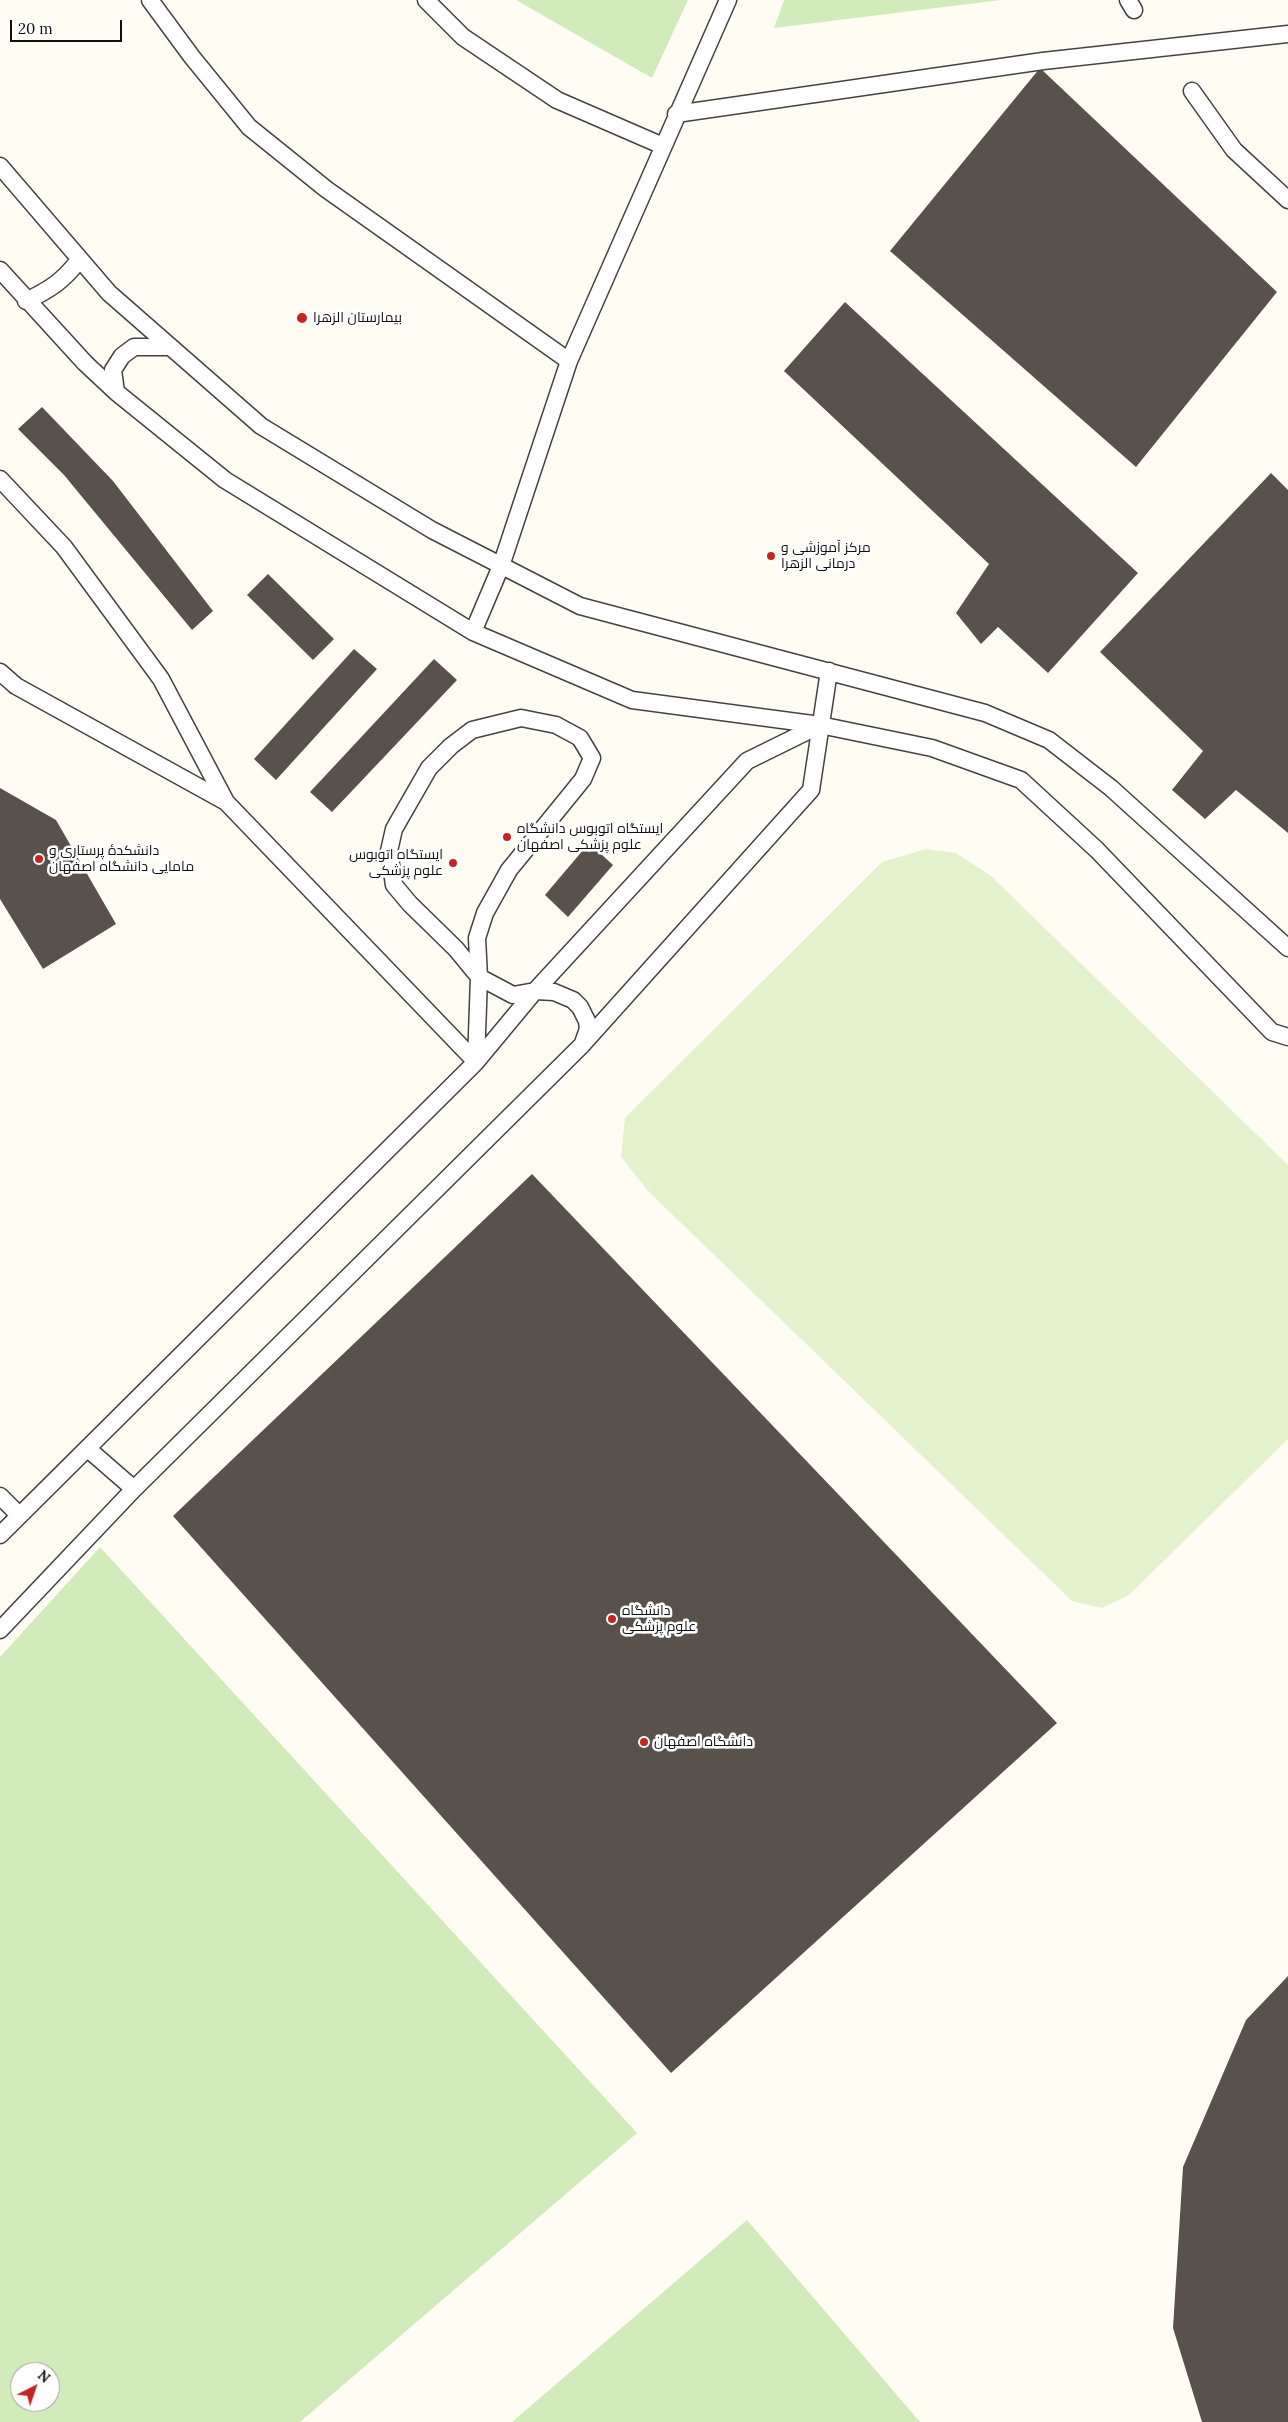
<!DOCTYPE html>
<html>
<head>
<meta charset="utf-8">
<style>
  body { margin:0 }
  #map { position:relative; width:1288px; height:2422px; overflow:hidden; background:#fffdf3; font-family:Lora,serif }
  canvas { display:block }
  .north { position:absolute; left:10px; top:2362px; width:50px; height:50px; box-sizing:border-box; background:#fff; border:1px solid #9f9f9f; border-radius:50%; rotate:41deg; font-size:14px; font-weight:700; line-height:20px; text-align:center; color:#101010 }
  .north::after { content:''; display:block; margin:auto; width:18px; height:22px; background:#c42424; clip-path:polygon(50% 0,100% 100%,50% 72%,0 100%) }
  .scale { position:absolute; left:10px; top:20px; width:112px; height:22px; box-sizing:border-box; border:2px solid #101010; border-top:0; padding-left:6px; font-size:15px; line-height:18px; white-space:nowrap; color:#101010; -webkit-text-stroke:4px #fff; paint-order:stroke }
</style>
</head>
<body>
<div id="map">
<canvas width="1288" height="2422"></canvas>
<div class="north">N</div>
<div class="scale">20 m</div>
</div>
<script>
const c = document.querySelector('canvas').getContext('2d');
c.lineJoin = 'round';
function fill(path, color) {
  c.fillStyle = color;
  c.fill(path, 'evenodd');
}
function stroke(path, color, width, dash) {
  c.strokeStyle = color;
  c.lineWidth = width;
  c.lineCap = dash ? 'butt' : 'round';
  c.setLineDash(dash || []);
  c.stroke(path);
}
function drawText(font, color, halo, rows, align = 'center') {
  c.font = font + ' Lora,Cairo,serif';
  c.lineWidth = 5;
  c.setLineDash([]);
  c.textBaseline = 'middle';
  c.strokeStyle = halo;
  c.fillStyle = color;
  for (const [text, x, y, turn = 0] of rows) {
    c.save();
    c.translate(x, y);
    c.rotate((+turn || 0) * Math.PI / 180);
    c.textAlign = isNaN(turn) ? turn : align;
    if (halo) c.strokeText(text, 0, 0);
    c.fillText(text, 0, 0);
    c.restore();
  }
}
fill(new Path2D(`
  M 516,0 L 688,0 L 652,78 Z
  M 784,0 L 1001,0 L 774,28 Z
  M 100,1547 L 637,2133 L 300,2422 L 0,2422 L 0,1657 ZM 20,2372 L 50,2372 L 50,2402 L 20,2402 Z
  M 747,2220 L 920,2422 L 512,2422 Z`), '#d2ebbb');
fill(new Path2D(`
  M 926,849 L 956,853 L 990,875 L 1288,1165 L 1288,1439 L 1129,1595 L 1102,1608 L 1072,1601 L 648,1191 L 621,1157 L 625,1118 L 882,862 Z`), '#e3f2cd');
fill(new Path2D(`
  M 1040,68 L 1277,292 L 1136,467 L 890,251 Z
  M 845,302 L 1138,573 L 1048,673 L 998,627 L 981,644 L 956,613 L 989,564 L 784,371 Z
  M 42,407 L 113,481 L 213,611 L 192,630 L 64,475 L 18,429 Z
  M 1271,473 L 1288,490 L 1288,833 L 1236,790 L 1205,819 L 1172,790 L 1203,751 L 1100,652 Z
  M 268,574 L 334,639 L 313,660 L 247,595 Z
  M 354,649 L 377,669 L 276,780 L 254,759 Z
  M 434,659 L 457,680 L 332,812 L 310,792 Z
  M 0,788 L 56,820 L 116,924 L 43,969 L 0,899 Z
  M 589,843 L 613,865 L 568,917 L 545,895 Z
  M 532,1174 L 1057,1723 L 671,2073 L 173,1516 Z
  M 1288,1976 L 1288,2422 L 1202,2422 L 1173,2328 L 1183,2167 L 1246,2020 Z`), '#59524c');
const lane = new Path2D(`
  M 150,0 L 192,57 L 249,127 L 326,189 L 569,361
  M 426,0 L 463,37 L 557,100 L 663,146
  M 1128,0 L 1134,10
  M 1192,91 L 1234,150 L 1288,200
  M 676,114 L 1043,61 L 1288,34
  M 0,166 L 109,293 L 261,426 L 432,530 L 580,606 L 985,713 L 1049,740 L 1111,788 L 1288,948
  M 0,270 L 85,363 L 116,392 L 225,480 L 473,632 L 632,700 L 820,725 L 932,748 L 1021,780 L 1097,850 L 1272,1032 L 1288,1037
  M 26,301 C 51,289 63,281 80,259
  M 116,392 L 113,370 L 122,356 L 134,347 L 170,347
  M 0,479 L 64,547 L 161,679 L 226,802 L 16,686 L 0,672
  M 473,632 L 501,566 L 569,361 L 728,0
  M 226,802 L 476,1062
  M 476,1062 L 479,977 L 477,938 L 485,913 L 509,870 L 583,779 L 592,758 L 580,738 L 556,725 L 521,718 L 472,730 L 451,746 L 429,768 L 394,829 L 389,851 L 394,885 L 410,904 L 456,949 L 479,977 L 513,995 L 535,991 L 554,992 L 573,1000 L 580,1007 L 587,1021 L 588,1029 L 583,1043
  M 88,1449 L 134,1489
  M 0,1496 L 19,1515
  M 0,1535 L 476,1062 L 535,991 L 747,761 L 820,725
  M 0,1630 L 134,1489 L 582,1045 L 811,790 L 829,671`);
stroke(lane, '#434343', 19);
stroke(lane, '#fff', 16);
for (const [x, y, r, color] of [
  [302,318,6,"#c42424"],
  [771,556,5,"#c42424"],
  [507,837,5,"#c42424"],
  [39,859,5,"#c42424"],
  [453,863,5,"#c42424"],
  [612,1619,5,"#c42424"],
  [644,1742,5,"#c42424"]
]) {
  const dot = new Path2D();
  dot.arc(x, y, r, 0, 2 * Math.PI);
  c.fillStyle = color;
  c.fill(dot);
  stroke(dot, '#fff', 2);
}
drawText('14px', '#101010', '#fff', [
  ["بیمارستان الزهرا",313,318],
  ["مرکز آموزشی و",781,548],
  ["درمانی الزهرا",781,564],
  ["ایستگاه اتوبوس دانشگاه",517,829],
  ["علوم پزشکی اصفهان",517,845],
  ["دانشکدهٔ پرستاری و",49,851],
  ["مامایی دانشگاه اصفهان",49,867],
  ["ایستگاه اتوبوس",443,855,"right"],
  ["علوم پزشکی",443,871,"right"],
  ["دانشگاه",622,1611],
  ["علوم پزشکی",622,1627],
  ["دانشگاه اصفهان",654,1742]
], 'left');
</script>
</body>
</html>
